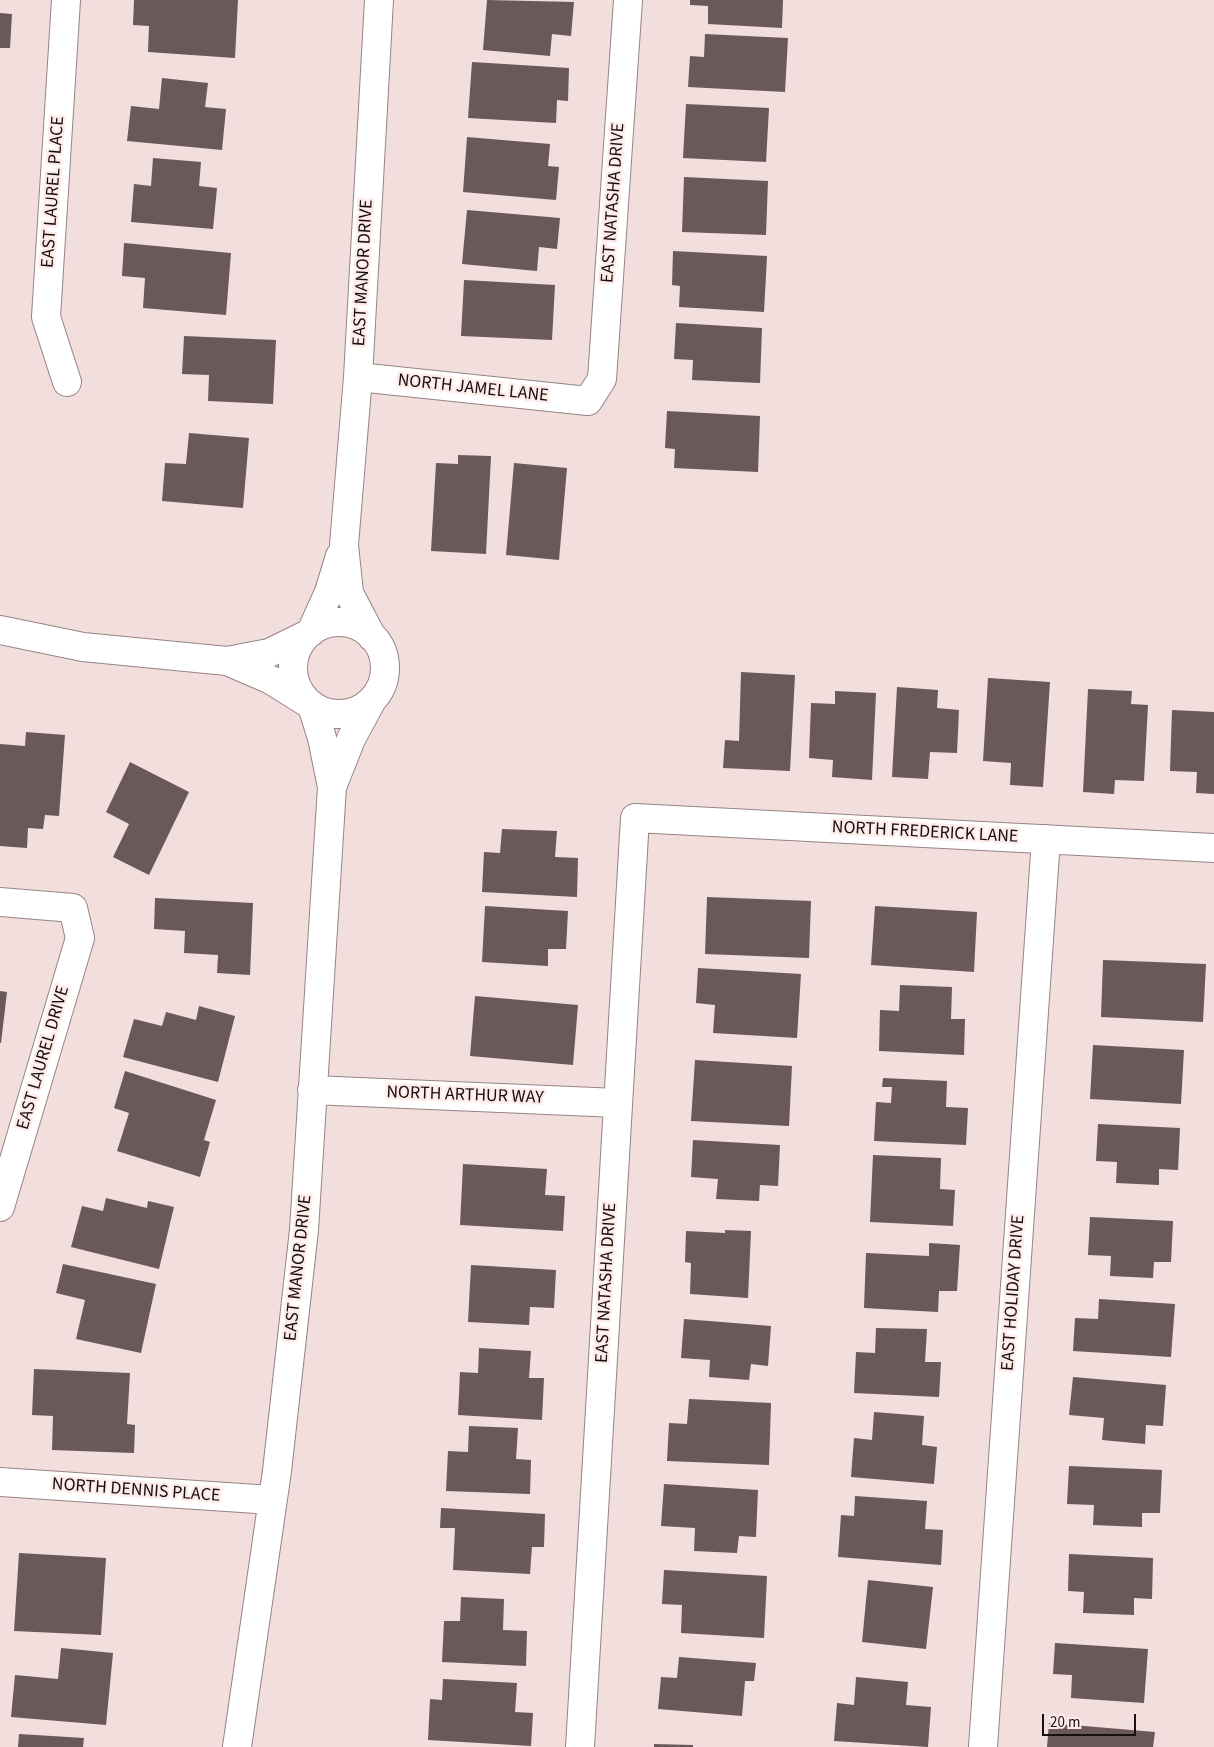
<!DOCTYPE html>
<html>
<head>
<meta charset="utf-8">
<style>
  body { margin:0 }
  #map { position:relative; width:1214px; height:1747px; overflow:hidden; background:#f1dedd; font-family:"Source Sans 3",sans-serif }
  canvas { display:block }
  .scale { position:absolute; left:1042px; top:1714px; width:94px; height:22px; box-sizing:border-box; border:2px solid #171010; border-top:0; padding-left:6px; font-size:15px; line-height:18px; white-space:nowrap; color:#171010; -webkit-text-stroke:4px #feebea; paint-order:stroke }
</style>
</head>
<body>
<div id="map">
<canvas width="1214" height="1747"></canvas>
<div class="scale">20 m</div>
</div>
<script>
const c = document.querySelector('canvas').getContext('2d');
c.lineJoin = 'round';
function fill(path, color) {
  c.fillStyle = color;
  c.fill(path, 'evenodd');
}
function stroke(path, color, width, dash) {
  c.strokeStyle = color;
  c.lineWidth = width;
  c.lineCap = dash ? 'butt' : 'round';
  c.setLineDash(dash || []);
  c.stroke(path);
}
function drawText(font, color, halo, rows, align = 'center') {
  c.font = font + ' "Source Sans 3",sans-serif';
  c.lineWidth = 5;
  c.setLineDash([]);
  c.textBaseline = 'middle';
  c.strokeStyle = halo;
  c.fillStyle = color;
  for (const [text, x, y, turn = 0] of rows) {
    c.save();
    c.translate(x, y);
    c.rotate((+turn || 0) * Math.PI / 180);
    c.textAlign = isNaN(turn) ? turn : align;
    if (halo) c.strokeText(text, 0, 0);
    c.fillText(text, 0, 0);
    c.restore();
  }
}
fill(new Path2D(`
  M 134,0 L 238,0 L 235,58 L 148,52 L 149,26 L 133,25 Z
  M 487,0 L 574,2 L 571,36 L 552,34 L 550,56 L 483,50 Z
  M 690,0 L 783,0 L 782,28 L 708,24 L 708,6 L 690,5 Z
  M 0,13 L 12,14 L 10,48 L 0,48 Z
  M 705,34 L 788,38 L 785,92 L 688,87 L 690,56 L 704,57 Z
  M 472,62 L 569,68 L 568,101 L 557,100 L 556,123 L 468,118 Z
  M 162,78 L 208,83 L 205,107 L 226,109 L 222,150 L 127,141 L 131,106 L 159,109 Z
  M 686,104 L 769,108 L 766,162 L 683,158 Z
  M 467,137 L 550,144 L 548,166 L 559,167 L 556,200 L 463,192 Z
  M 153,158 L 201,162 L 199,186 L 217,188 L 213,229 L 131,222 L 134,184 L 151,186 Z
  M 684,177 L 768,181 L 766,235 L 682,232 Z
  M 467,210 L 560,218 L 557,249 L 539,247 L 537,271 L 462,264 Z
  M 124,243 L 231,253 L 226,315 L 143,308 L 145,278 L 122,276 Z
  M 673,251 L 767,256 L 764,312 L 679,307 L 680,286 L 672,285 Z
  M 464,280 L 555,285 L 552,340 L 461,336 Z
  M 676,323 L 762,328 L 760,383 L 692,380 L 693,360 L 674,359 Z
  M 184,336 L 276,340 L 273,404 L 208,401 L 209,375 L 182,374 Z
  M 667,411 L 760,416 L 758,472 L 674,468 L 675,449 L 665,448 Z
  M 189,433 L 249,438 L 243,508 L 162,501 L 165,463 L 186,464 Z
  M 458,455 L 491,456 L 486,554 L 431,551 L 436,463 L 458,464 Z
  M 514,463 L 567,468 L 559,560 L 506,555 Z
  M 741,672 L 795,675 L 790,771 L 723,768 L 725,740 L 739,741 Z
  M 988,678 L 1050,682 L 1043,787 L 1010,785 L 1011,763 L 983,761 Z
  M 897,687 L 938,690 L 937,708 L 959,710 L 957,753 L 930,752 L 928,779 L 892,777 Z
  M 1088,689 L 1132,691 L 1131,704 L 1148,705 L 1144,781 L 1115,780 L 1114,794 L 1083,792 Z
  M 835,691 L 876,693 L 872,780 L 832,777 L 833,760 L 809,758 L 811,703 L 835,704 Z
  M 1172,710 L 1214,712 L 1214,794 L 1196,793 L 1197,772 L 1170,771 Z
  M 26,732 L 65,735 L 59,816 L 45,815 L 43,829 L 28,828 L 27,848 L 0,846 L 0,744 L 25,746 Z
  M 130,762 L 189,792 L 149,875 L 113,857 L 129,824 L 106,812 Z
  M 502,829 L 557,831 L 555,857 L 578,858 L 577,897 L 482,892 L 484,852 L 500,853 Z
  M 707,897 L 811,901 L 809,958 L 705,954 Z
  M 155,898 L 253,903 L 250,975 L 217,973 L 218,955 L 184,953 L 185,931 L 154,929 Z
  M 485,906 L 568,911 L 566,949 L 548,949 L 548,966 L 482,962 Z
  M 875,906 L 977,912 L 974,972 L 871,965 Z
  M 1103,960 L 1206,964 L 1203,1022 L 1101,1017 Z
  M 698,968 L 801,974 L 797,1038 L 713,1033 L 715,1005 L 696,1003 Z
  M 900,985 L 952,987 L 951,1019 L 965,1019 L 964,1055 L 879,1051 L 880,1010 L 899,1011 Z
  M 0,991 L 7,992 L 1,1043 L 0,1043 Z
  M 475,996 L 578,1005 L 573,1065 L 470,1056 Z
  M 199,1006 L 235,1016 L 218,1082 L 123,1057 L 134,1019 L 162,1026 L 166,1012 L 196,1020 Z
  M 1093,1045 L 1184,1050 L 1181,1104 L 1090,1099 Z
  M 695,1060 L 792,1066 L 789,1126 L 691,1121 Z
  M 125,1071 L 216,1100 L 204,1140 L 210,1142 L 200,1177 L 117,1151 L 129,1113 L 114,1108 Z
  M 883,1078 L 947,1081 L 946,1107 L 968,1108 L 966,1145 L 874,1141 L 876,1102 L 891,1103 L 892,1087 L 882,1087 Z
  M 1098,1124 L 1180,1128 L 1178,1170 L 1159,1169 L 1159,1185 L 1116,1183 L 1117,1162 L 1096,1161 Z
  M 693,1140 L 780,1145 L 778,1186 L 760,1185 L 759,1201 L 716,1199 L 718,1179 L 691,1177 Z
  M 873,1155 L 941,1158 L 940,1189 L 955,1190 L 953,1226 L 870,1222 Z
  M 463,1164 L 547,1169 L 545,1195 L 565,1196 L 563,1231 L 460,1225 Z
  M 106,1198 L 147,1208 L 148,1201 L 174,1207 L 159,1269 L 71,1247 L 82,1206 L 103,1211 Z
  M 1090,1217 L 1173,1221 L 1171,1262 L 1154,1262 L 1153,1278 L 1110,1276 L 1111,1256 L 1088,1255 Z
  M 725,1230 L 751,1231 L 748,1298 L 690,1294 L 691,1263 L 685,1262 L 686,1231 L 725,1233 Z
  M 929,1243 L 960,1245 L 957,1291 L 939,1291 L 938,1312 L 864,1308 L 866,1253 L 929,1256 Z
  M 63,1264 L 156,1284 L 141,1353 L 76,1339 L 85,1300 L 56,1293 Z
  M 471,1265 L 556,1270 L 554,1308 L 530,1307 L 529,1325 L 468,1322 Z
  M 1099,1299 L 1175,1304 L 1171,1357 L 1073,1351 L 1075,1318 L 1098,1319 Z
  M 684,1319 L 771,1326 L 768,1366 L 751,1364 L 749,1380 L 709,1377 L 710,1360 L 681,1358 Z
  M 876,1328 L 927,1329 L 925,1362 L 941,1362 L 939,1397 L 854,1393 L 856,1352 L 875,1353 Z
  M 479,1348 L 531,1351 L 529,1378 L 544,1378 L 542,1420 L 458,1415 L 460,1372 L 478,1373 Z
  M 34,1369 L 130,1373 L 127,1424 L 135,1425 L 134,1453 L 52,1450 L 53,1416 L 32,1415 Z
  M 1073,1377 L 1166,1385 L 1163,1426 L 1146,1425 L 1145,1444 L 1102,1440 L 1104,1418 L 1069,1415 Z
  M 689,1399 L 771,1403 L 769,1465 L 667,1461 L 669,1423 L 687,1424 Z
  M 874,1412 L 924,1416 L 922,1445 L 937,1447 L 934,1484 L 851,1477 L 854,1438 L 872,1440 Z
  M 469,1426 L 518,1428 L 516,1459 L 531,1460 L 530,1494 L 446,1491 L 448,1451 L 468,1452 Z
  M 1069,1466 L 1162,1470 L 1160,1513 L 1142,1513 L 1142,1527 L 1093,1525 L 1094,1505 L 1067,1504 Z
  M 664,1484 L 758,1490 L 756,1537 L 739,1536 L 737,1553 L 694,1551 L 695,1528 L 661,1526 Z
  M 855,1496 L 927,1501 L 925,1529 L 943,1530 L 941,1565 L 838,1557 L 841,1515 L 854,1516 Z
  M 441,1508 L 545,1514 L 544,1547 L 532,1547 L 530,1574 L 453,1570 L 455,1528 L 440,1528 Z
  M 19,1553 L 106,1558 L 101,1635 L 14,1631 Z
  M 1069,1554 L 1153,1558 L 1152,1599 L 1134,1598 L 1134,1615 L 1083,1613 L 1084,1592 L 1068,1591 Z
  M 664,1570 L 767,1576 L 764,1638 L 681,1633 L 682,1605 L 662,1604 Z
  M 868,1580 L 933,1587 L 926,1649 L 862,1642 Z
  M 461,1597 L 504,1599 L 503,1630 L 527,1631 L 526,1666 L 442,1662 L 444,1621 L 460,1621 Z
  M 1055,1643 L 1148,1649 L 1144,1703 L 1071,1698 L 1072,1675 L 1053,1674 Z
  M 61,1648 L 113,1653 L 106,1725 L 11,1717 L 15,1675 L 58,1679 Z
  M 679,1657 L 756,1663 L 754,1681 L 745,1681 L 742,1716 L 658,1709 L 661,1677 L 677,1678 Z
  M 856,1677 L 908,1682 L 906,1705 L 931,1707 L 928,1747 L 834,1741 L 837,1703 L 854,1705 Z
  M 443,1679 L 517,1683 L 515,1712 L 533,1713 L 531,1746 L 428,1740 L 430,1699 L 442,1700 Z
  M 1049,1723 L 1155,1732 L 1153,1747 L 1047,1747 Z
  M 19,1734 L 84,1738 L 83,1747 L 18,1747 Z
  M 654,1744 L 693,1745 L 693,1747 L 654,1747 Z`), '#695959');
const street = new Path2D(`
  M 66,0 L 46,317 L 67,382
  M 358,377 L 588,401 L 602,379 L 628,0
  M293 668a46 46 0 1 1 92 0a46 46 0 1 1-92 0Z
  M 0,630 L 83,647 L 227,661 L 269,653 L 308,634
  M 311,632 L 329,592 L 340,556
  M 372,637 L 349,593 L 344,545 L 358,377 L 379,0
  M 227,661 L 271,680 L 308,703
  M 332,787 L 351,739 L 372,700
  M 0,902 L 73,908 L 80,938 L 0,1207
  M 312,1090 L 618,1103
  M 0,1482 L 272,1500
  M 237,1747 L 277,1471 L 304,1230 L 332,787 L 322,738 L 312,706
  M 580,1747 L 635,818 L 1214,848
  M 983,1747 L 1046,839`);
stroke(street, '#968484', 30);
stroke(street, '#fff', 28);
drawText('18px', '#171010', '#feebea', [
  ["EAST LAUREL PLACE",54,192,-86],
  ["EAST NATASHA DRIVE",614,203,-86],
  ["EAST MANOR DRIVE",364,273,-87],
  ["NORTH JAMEL LANE",473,389,6],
  ["NORTH FREDERICK LANE",925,833,3],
  ["EAST LAUREL DRIVE",44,1058,-74],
  ["NORTH ARTHUR WAY",465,1096,2],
  ["EAST MANOR DRIVE",299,1268,-84],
  ["EAST NATASHA DRIVE",607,1283,-87],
  ["EAST HOLIDAY DRIVE",1014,1293,-86],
  ["NORTH DENNIS PLACE",136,1491,4]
]);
</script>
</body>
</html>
